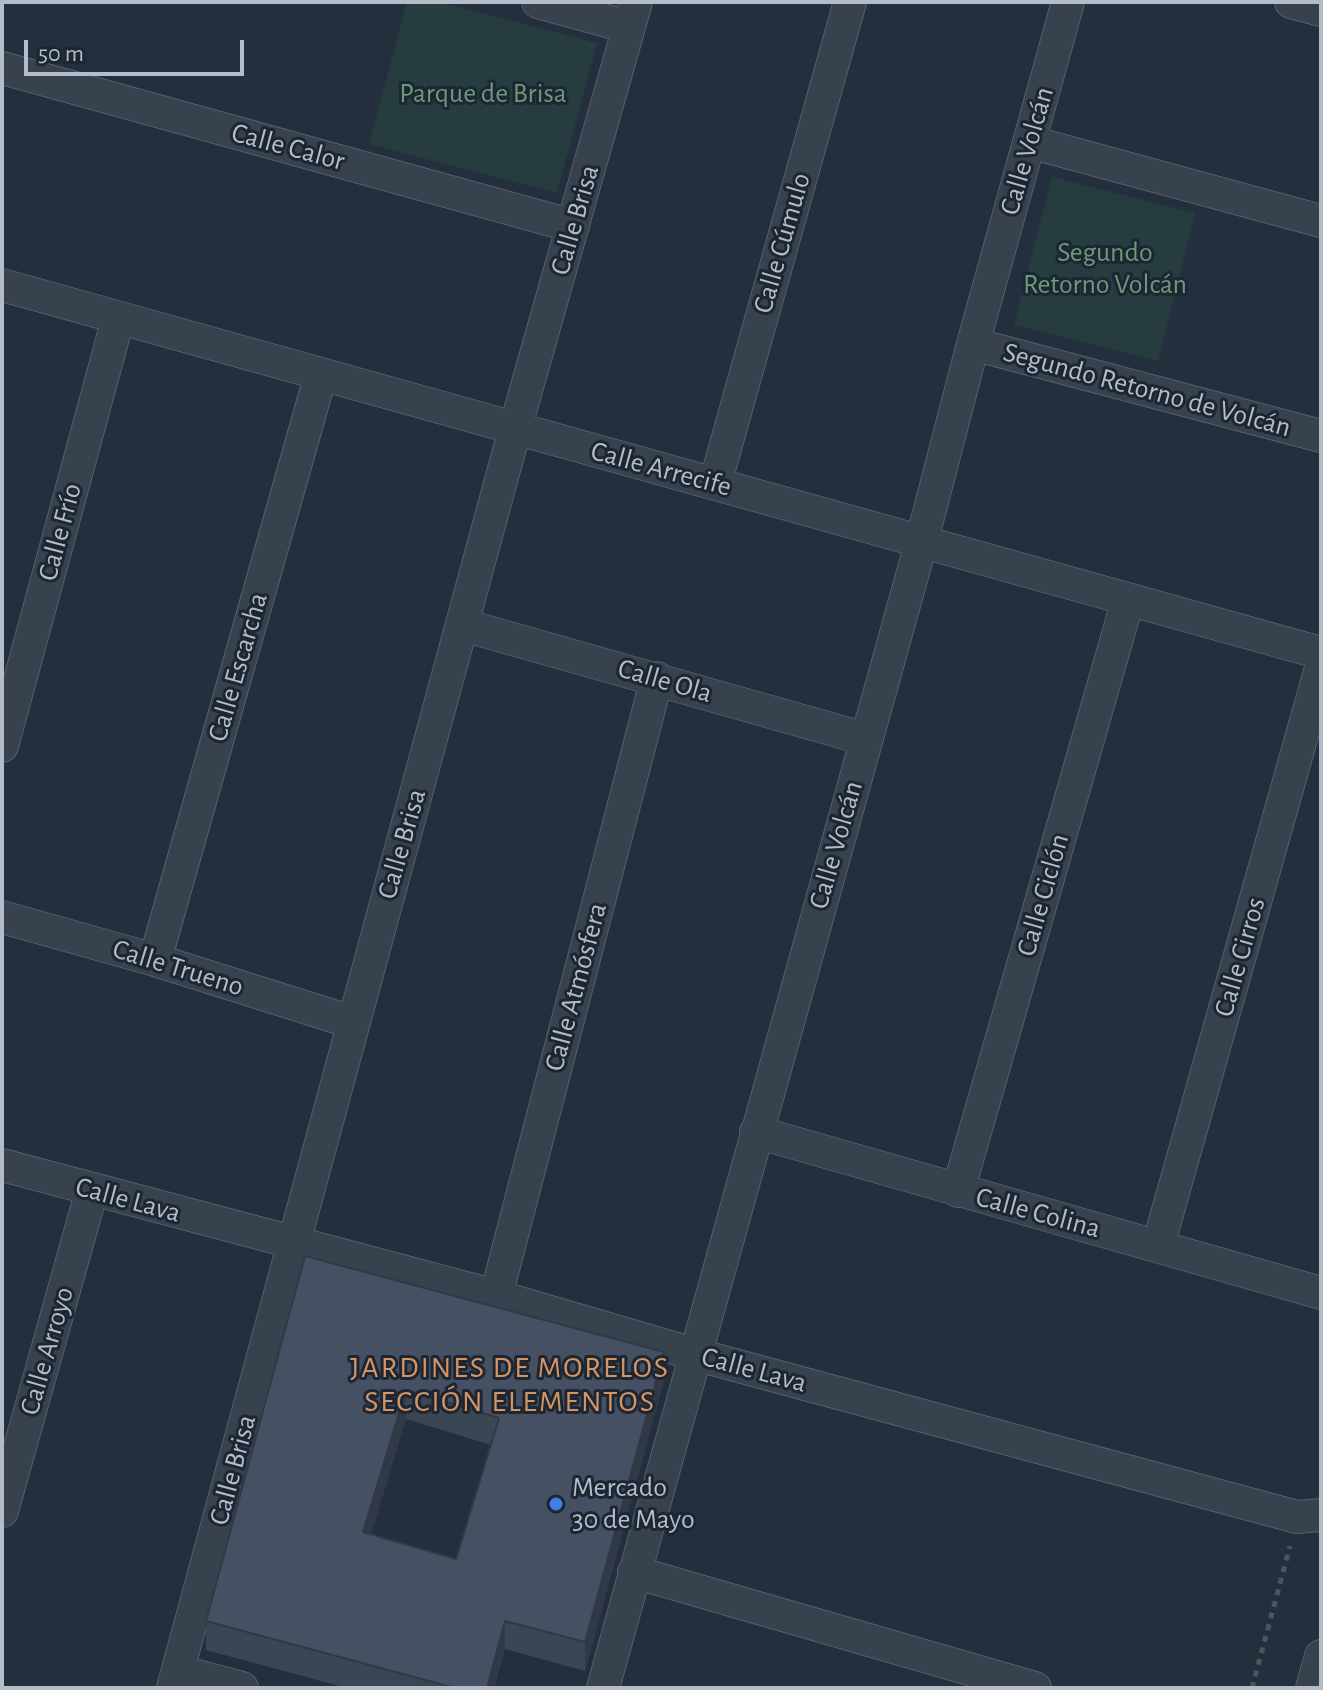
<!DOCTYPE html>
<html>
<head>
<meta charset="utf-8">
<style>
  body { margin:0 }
  #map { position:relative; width:1323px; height:1690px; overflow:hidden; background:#242f3e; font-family:"Alegreya Sans",sans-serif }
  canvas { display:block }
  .frame { position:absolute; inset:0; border:4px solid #b4bcc9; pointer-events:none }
  .scale { position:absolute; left:24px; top:40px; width:220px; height:36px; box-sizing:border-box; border:4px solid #b4bcc9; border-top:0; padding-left:10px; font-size:24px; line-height:28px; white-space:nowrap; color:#b4bcc9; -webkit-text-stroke:6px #1d2633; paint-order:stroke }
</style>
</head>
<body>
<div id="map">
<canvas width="1323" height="1690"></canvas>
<div class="frame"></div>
<div class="scale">50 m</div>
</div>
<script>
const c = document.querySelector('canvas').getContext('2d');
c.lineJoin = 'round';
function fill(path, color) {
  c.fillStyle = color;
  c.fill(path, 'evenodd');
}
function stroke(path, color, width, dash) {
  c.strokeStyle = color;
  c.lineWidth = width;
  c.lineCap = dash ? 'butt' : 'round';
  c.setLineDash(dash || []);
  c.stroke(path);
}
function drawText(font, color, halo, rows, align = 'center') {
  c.font = font + ' "Alegreya Sans",sans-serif';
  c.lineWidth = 6;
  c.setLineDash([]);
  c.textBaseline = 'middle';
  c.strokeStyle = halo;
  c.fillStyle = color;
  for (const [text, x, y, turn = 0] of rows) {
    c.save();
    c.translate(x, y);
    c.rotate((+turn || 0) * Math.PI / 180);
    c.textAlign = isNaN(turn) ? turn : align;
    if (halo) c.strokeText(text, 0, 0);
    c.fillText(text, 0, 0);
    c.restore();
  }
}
fill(new Path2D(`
  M 407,2 L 440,2 L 597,43 L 557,193 L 369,144 Z
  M 1052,177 L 1195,213 L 1158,361 L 1014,325 Z`), '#263c3f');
const street = new Path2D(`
  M 538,2 L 629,27
  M 1291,2 L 1321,10
  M 2,68 L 573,226
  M 1030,142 L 1321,221
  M 2,285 L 1321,653
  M 973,344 L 1321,436
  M 715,484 L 850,2
  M 463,625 L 866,739
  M 2,746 L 118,319
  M 2,917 L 155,960 L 352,1022
  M 155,960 L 321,374
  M 756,1132 L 1321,1293
  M 2,1165 L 496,1296 L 694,1354 L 1297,1517 L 1321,1515
  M 958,1191 L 1128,600
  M 1158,1246 L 1321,668
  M 496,1296 L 657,678
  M 2,1511 L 92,1190
  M 634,1572 L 1035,1688
  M 178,1671 L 242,1688
  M 173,1688 L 515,429 L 636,2
  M 603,1688 L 922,540 L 973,344 L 1068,2
  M 1312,1688 L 1321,1656`);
stroke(street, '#565f6c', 34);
stroke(new Path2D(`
  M 1252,1688 L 1290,1546`), '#44595c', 5, [6, 6]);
stroke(street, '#38414e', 32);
fill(new Path2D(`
  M 305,1256 L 664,1380 L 585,1671 L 505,1649 L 494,1688 L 347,1688 L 206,1650 L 206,1621 ZM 406,1419 L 491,1445 L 456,1559 L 371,1534 Z`), '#3b4654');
fill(new Path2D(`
  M 664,1352 L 664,1380 L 585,1671 L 585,1642 Z
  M 406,1390 L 406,1419 L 363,1561 L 363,1532 Z
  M 505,1621 L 505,1649 L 494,1688 L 487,1688 Z`), '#303945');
const building = new Path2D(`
  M 305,1256 L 664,1352 L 585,1642 L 505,1621 L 487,1688 L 455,1688 L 206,1621 ZM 406,1390 L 499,1418 L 456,1559 L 363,1532 Z`);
fill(building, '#455162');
stroke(building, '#303945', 2);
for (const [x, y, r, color] of [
  [556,1504,8,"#3f7fe0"]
]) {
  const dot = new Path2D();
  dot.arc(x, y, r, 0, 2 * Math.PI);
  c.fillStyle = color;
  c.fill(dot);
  stroke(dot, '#1d2633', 3);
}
drawText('28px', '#6b9a76', '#1d2633', [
  ["Parque de Brisa",483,94],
  ["Segundo",1105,253],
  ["Retorno Volcán",1105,285]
]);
drawText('28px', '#b4bcc9', '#1d2633', [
  ["Calle Calor",288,147,15],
  ["Calle Volcán",1027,151,-74],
  ["Calle Brisa",575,220,-74],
  ["Calle Cúmulo",782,243,-74],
  ["Segundo Retorno de Volcán",1147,390,15],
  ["Calle Arrecife",661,469,15],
  ["Calle Frío",60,532,-75],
  ["Calle Escarcha",238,667,-74],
  ["Calle Ola",665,681,16],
  ["Calle Brisa",402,844,-74],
  ["Calle Volcán",836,845,-74],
  ["Calle Ciclón",1043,895,-74],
  ["Calle Cirros",1240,957,-74],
  ["Calle Trueno",178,968,17],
  ["Calle Atmósfera",576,987,-75],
  ["Calle Lava",128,1200,15],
  ["Calle Colina",1038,1213,15],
  ["Calle Arroyo",47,1351,-74],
  ["Calle Lava",754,1370,15],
  ["Calle Brisa",233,1470,-75]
]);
drawText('28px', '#b4bcc9', '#1d2633', [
  ["Mercado",572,1488],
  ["30 de Mayo",572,1520]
], 'left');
c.letterSpacing = '2px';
drawText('30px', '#d59563', '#1d2633', [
  ["JARDINES DE MORELOS",510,1368],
  ["SECCIÓN ELEMENTOS",510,1402]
]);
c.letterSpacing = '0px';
</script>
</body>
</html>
